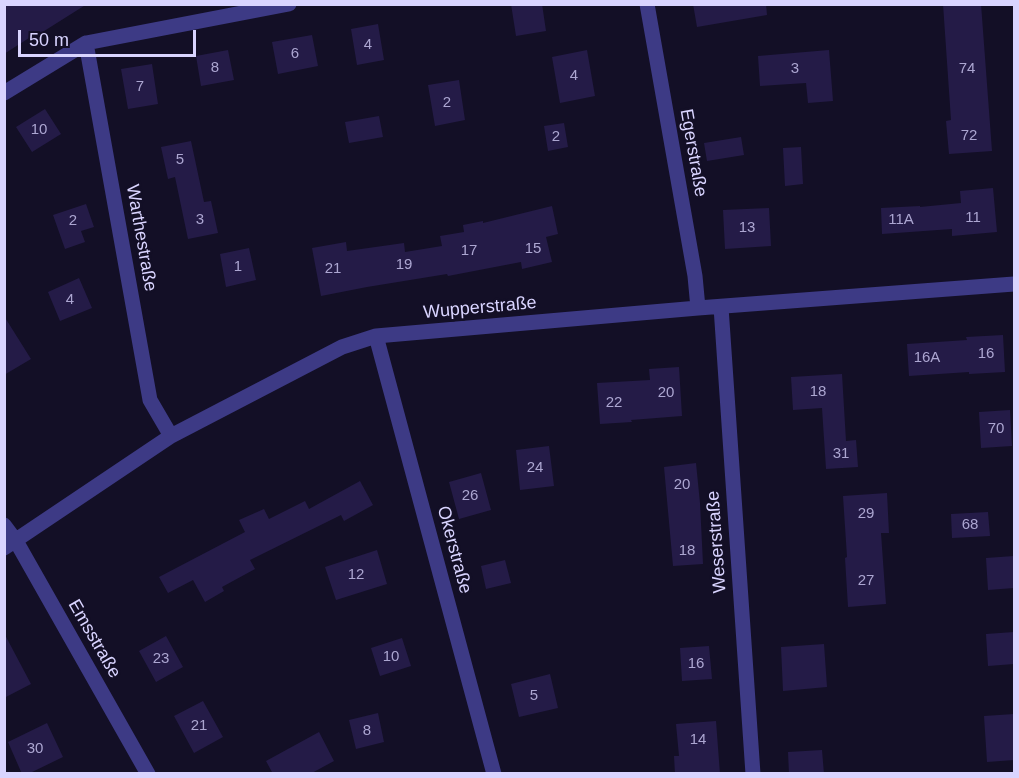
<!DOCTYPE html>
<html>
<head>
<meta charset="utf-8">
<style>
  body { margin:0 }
  #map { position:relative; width:1019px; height:778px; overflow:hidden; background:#130f26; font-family:Helvetica,sans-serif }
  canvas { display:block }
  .frame { position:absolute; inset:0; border:6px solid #d9d4ff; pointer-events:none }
  .scale { position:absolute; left:18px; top:30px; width:178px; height:27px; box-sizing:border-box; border:3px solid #d9d4ff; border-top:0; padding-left:8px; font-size:18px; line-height:21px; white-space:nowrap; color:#d9d4ff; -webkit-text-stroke:4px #130f26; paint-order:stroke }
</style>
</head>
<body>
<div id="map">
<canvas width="1019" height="778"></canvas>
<div class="frame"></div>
<div class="scale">50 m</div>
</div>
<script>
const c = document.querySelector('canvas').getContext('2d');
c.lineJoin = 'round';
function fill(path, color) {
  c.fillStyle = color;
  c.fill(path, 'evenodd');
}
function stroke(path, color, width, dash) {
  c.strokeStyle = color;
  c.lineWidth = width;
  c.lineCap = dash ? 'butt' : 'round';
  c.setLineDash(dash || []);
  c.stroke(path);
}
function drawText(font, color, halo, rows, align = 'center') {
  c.font = font + ' Helvetica,sans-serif';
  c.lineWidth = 5;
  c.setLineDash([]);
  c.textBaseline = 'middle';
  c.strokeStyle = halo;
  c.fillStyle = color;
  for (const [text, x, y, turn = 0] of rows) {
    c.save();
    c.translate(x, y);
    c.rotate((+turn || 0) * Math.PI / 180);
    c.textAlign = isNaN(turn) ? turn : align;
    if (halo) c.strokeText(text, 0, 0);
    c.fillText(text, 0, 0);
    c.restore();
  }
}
fill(new Path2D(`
  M 4,4 L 87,4 L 41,33 L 40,31 L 4,54 Z
  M 511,4 L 542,4 L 546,31 L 516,36 Z
  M 693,4 L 766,4 L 767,15 L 697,27 Z
  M 943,4 L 981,4 L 992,151 L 949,154 L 946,121 L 951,120 Z
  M 378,24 L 384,60 L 357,65 L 351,29 Z
  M 312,35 L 318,66 L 278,74 L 272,42 Z
  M 228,50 L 234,80 L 201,86 L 196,56 Z
  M 587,50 L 595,96 L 560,103 L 552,57 Z
  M 829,50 L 833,101 L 808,103 L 806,83 L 760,86 L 758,56 Z
  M 152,64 L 158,104 L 128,109 L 121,69 Z
  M 459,80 L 465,120 L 435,126 L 428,85 Z
  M 45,109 L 61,134 L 32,152 L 16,127 Z
  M 379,116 L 383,137 L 349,143 L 345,122 Z
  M 564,123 L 568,147 L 548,151 L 544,126 Z
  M 741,137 L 744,155 L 707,161 L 704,143 Z
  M 191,141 L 204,202 L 211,201 L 218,233 L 188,239 L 175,177 L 168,179 L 161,147 Z
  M 801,147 L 803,184 L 785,186 L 783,148 Z
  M 993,188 L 997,232 L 952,236 L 952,229 L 882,234 L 881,208 L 920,206 L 920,207 L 961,203 L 960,191 Z
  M 86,204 L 94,227 L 81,231 L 85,242 L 65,249 L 53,215 Z
  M 552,206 L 558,234 L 546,237 L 552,262 L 522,269 L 521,262 L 448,276 L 447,274 L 367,287 L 321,296 L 312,248 L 346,242 L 347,251 L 404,243 L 405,252 L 442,246 L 440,236 L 464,232 L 463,225 L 483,221 L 483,223 Z
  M 769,208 L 771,246 L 725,249 L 723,210 Z
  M 249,248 L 256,280 L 226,287 L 220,254 Z
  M 79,278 L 92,308 L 60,321 L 48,292 Z
  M 4,316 L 31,359 L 4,375 Z
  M 1003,335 L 1005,372 L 969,374 L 969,372 L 909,376 L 907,344 L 967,340 L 966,337 Z
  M 679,367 L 682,416 L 631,420 L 632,422 L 600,424 L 597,383 L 650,380 L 649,369 Z
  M 842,374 L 846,441 L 856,440 L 858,467 L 826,469 L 822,408 L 793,410 L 791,377 Z
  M 1010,410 L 1012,446 L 981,448 L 979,412 Z
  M 549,446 L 554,486 L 520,490 L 516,450 Z
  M 696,463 L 700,503 L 703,564 L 673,566 L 664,467 Z
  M 481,473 L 491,510 L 459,519 L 449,482 Z
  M 360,481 L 373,505 L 344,521 L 341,515 L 250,560 L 255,569 L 222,587 L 224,591 L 205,602 L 193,580 L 168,593 L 159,577 L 245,532 L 239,520 L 264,509 L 269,519 L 305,501 L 309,509 Z
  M 887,493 L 889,533 L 881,533 L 886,604 L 848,607 L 845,558 L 847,557 L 843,496 Z
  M 988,512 L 990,536 L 952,538 L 951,514 Z
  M 377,550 L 387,584 L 336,600 L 325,567 Z
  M 1014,556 L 1014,588 L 988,590 L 986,558 Z
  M 505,560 L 511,583 L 486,589 L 481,566 Z
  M 1014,632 L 1014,664 L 988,666 L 986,634 Z
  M 4,633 L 31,684 L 4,698 Z
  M 166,636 L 183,667 L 156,682 L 139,651 Z
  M 402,638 L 411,666 L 380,676 L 371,648 Z
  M 824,644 L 827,687 L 783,691 L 781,647 Z
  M 709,646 L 712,679 L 682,681 L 680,648 Z
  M 550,674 L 558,708 L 519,717 L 511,684 Z
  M 203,701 L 223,737 L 194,753 L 174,716 Z
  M 378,713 L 384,742 L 356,749 L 349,720 Z
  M 1014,714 L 1014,760 L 987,762 L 984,716 Z
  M 716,721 L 720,774 L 675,774 L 674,756 L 679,756 L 676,724 Z
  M 47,723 L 63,757 L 28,774 L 22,774 L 8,742 Z
  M 319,732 L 334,761 L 310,774 L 273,774 L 266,761 Z
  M 822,750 L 824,774 L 789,774 L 788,752 Z`), '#241b47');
stroke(new Path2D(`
  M 647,4 L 695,276 L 698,308
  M 86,43 L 150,400 L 171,436
  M 4,93 L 86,43 L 289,4
  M 721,307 L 753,774
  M 376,336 L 494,774
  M 4,525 L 16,541 L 148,774
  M 4,548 L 171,436 L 342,347 L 376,336 L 698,308 L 1014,284`), '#3d3a85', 15);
drawText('15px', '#aca6d1', null, [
  ["4",368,45],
  ["6",295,54],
  ["8",215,68],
  ["3",795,69],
  ["74",967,69],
  ["4",574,76],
  ["7",140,87],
  ["2",447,103],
  ["10",39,130],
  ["72",969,136],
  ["2",556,137],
  ["5",180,160],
  ["11",973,218],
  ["3",200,220],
  ["11A",901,220],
  ["2",73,221],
  ["13",747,228],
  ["15",533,249],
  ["17",469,251],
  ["19",404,265],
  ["1",238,267],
  ["21",333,269],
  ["4",70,300],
  ["16",986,354],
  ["16A",927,358],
  ["18",818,392],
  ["20",666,393],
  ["22",614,403],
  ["70",996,429],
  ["31",841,454],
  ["24",535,468],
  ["20",682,485],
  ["26",470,496],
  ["29",866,514],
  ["68",970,525],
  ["18",687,551],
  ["12",356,575],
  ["27",866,581],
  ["10",391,657],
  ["23",161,659],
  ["16",696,664],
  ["5",534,696],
  ["21",199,726],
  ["8",367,731],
  ["14",698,740],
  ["30",35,749]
]);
drawText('18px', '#d9d4ff', '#130f26', [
  ["Egerstraße",693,153,80],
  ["Warthestraße",141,238,80],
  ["Wupperstraße",480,308,-5],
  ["Weserstraße",717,542,-94],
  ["Okerstraße",454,550,75],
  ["Emsstraße",94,639,60]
]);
</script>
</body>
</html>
